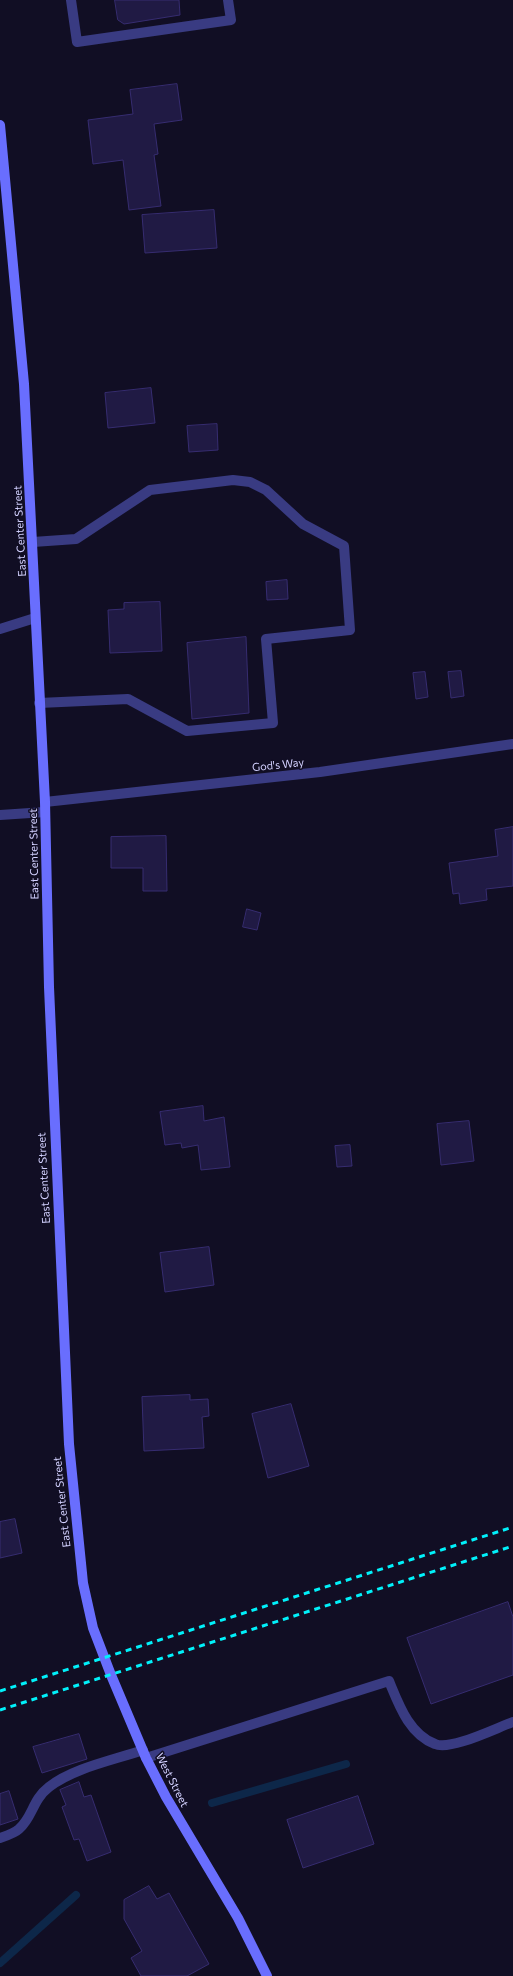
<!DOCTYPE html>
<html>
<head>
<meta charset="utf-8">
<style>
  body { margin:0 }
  canvas { display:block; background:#110e24 }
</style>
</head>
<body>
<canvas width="513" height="1976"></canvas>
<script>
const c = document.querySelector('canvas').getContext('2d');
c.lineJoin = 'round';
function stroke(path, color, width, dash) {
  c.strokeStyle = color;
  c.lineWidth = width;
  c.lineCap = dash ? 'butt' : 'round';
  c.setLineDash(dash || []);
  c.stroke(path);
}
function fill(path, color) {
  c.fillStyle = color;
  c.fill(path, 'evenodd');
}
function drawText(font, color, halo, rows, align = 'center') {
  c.font = font + ' Commissioner,sans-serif';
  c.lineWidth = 3;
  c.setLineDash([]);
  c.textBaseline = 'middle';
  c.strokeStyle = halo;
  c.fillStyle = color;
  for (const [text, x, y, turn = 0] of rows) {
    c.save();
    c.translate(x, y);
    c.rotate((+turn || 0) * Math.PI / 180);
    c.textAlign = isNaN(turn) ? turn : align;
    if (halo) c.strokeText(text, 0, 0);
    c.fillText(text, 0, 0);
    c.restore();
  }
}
stroke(new Path2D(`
  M 212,1803 L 346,1764
  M 0,1963 L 76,1895`), '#0d2749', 8);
const building = new Path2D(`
  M 115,0 L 179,0 L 180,15 L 124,24 L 118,20 Z
  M 177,84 L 182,120 L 154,124 L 158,154 L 154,155 L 161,206 L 129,210 L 123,160 L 93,164 L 88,120 L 133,114 L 130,90 Z
  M 214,210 L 217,248 L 145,253 L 142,215 Z
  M 151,388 L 155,423 L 108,428 L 105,393 Z
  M 217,424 L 218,450 L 189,452 L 187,426 Z
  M 287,580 L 288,599 L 267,600 L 266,582 Z
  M 160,602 L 162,651 L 110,653 L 108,610 L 124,609 L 124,603 Z
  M 246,637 L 249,713 L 192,719 L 187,643 Z
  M 461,671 L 464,696 L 451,698 L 448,672 Z
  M 425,672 L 428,697 L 416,699 L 413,673 Z
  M 513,827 L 513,886 L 486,889 L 487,900 L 460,904 L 459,893 L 453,894 L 449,863 L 498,856 L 495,830 Z
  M 166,836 L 167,891 L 143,891 L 143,868 L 111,868 L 111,837 Z
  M 247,909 L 261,913 L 257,930 L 243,927 Z
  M 203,1106 L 204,1121 L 224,1117 L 230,1167 L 201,1170 L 198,1145 L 182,1148 L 181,1143 L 165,1145 L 160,1112 Z
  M 469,1121 L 474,1161 L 441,1165 L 437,1124 Z
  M 350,1145 L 352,1166 L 337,1167 L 335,1146 Z
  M 209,1247 L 214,1285 L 165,1292 L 160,1253 Z
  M 190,1395 L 190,1400 L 208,1399 L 209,1416 L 202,1417 L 204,1448 L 144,1451 L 142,1397 Z
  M 291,1404 L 309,1466 L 268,1478 L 252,1414 Z
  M 15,1519 L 22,1553 L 0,1558 L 0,1522 Z
  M 508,1602 L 513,1617 L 513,1675 L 431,1704 L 407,1638 Z
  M 79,1734 L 87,1759 L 42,1773 L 33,1747 Z
  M 79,1782 L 84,1797 L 91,1795 L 111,1852 L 87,1861 L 79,1839 L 74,1840 L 62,1807 L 66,1805 L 60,1790 Z
  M 9,1791 L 18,1819 L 0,1825 L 0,1794 Z
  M 358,1796 L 374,1844 L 303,1868 L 287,1820 Z
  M 149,1886 L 157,1899 L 169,1893 L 209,1964 L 187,1976 L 141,1976 L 131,1958 L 142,1951 L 124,1919 L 124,1900 Z`);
fill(building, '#201a44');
stroke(building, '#362c70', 1);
stroke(new Path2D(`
  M 71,0 L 77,42 L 231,20 L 228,0
  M 33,542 L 76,539 L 150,490 L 233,480 L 250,482 L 266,490 L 303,524 L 344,546 L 350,630 L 266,639 L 273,723 L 187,731 L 128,699 L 39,703
  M 0,629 L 35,618
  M 0,815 L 45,812
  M 146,1758 L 389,1681 C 399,1705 409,1734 435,1744 C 450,1751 496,1728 513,1722
  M 0,1838 C 6,1836 15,1833 19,1829 C 33,1817 32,1800 49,1787 C 73,1768 114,1760 143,1750`), '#393b82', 10);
stroke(new Path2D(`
  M 45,802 L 320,772 L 513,744`), '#393b82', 10);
stroke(new Path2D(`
  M 0,125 L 24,384 L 45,802 L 49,987 L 69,1444 L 83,1583 L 93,1628 L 111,1675 L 146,1758 L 166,1797 L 238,1918 L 267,1976`), '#696efe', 10);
stroke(new Path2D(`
  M 0,1691 L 513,1527
  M 0,1710 L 513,1546`), '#01f1fa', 3, [6, 5]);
drawText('11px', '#d3d1ff', '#110e24', [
  ["East Center Street",20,531,-93],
  ["God's Way",278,765,-6],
  ["East Center Street",34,854,-91],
  ["East Center Street",44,1178,-93],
  ["East Center Street",62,1502,-96],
  ["West Street",172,1780,63]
]);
</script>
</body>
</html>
